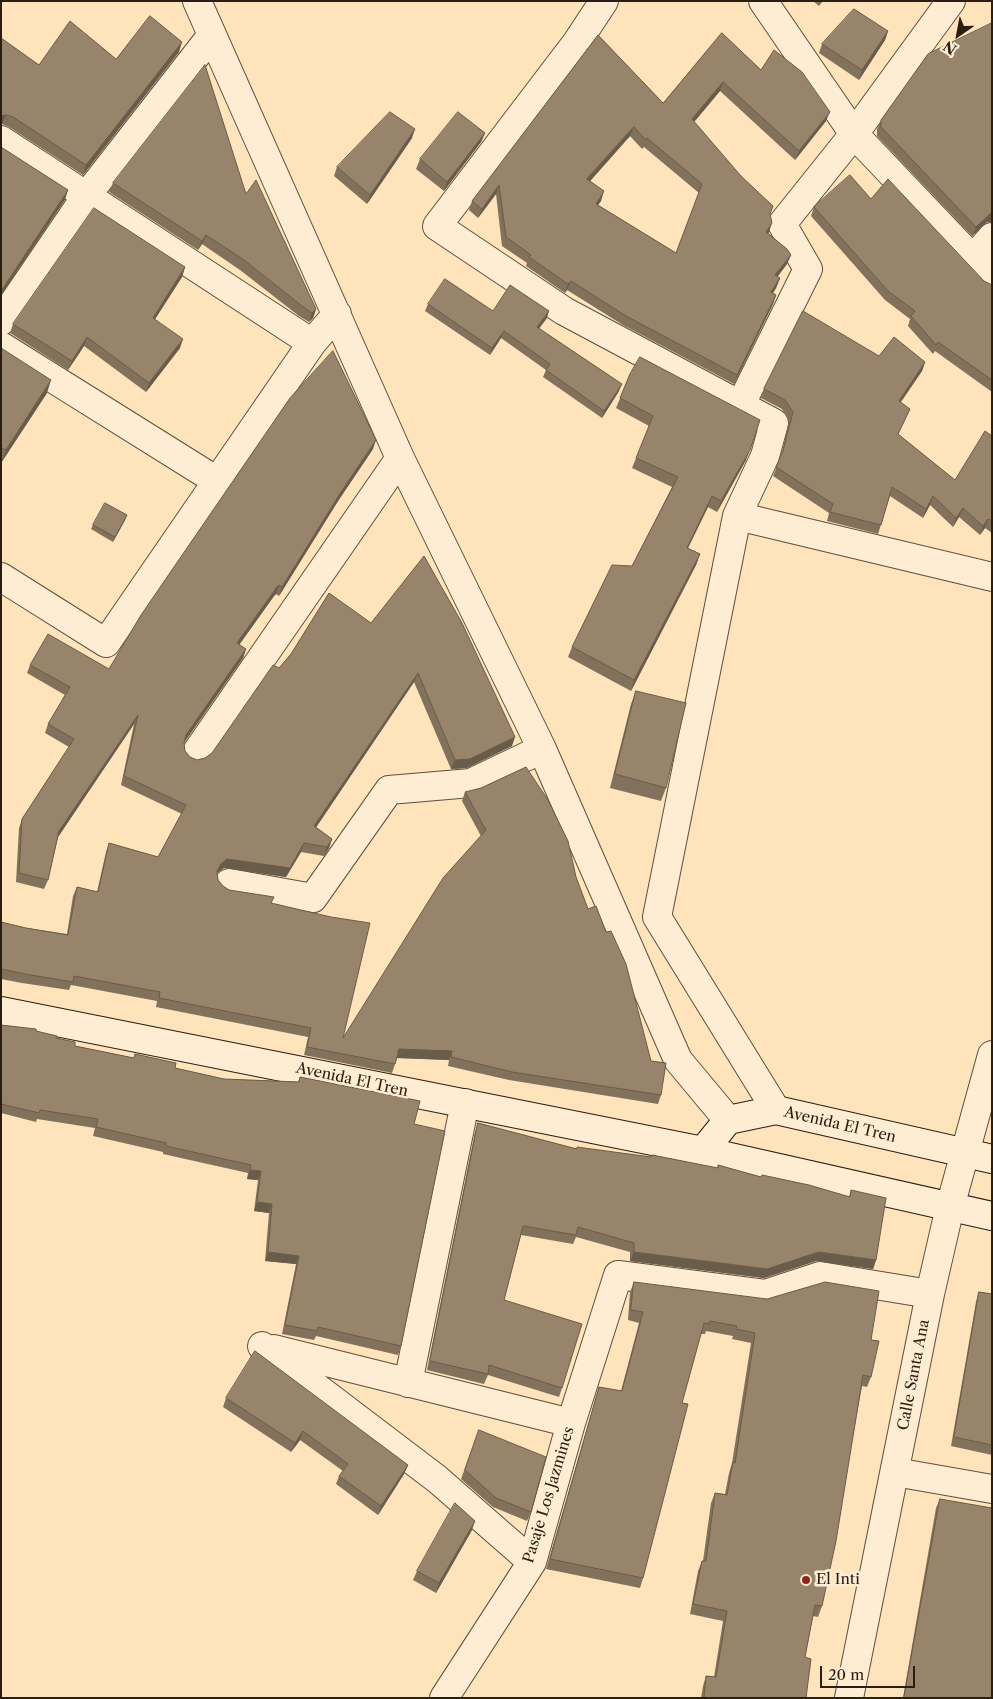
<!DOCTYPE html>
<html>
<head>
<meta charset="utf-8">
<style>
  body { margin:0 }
  #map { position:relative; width:993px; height:1699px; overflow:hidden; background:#fee3bb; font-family:"Libre Caslon Text",serif }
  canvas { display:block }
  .frame { position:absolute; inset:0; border:2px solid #281e12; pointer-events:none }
  .north { position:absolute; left:933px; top:10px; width:50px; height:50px; -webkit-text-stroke:4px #feedd3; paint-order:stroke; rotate:213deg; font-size:14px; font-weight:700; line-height:20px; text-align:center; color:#281e12 }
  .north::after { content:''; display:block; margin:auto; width:18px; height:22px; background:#281e12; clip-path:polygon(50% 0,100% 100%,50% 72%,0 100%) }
  .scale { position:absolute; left:820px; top:1666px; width:95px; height:22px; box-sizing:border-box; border:2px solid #281e12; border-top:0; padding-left:6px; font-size:15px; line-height:18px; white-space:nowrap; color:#281e12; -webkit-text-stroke:4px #feedd3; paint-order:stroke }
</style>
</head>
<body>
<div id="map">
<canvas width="993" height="1699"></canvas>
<div class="frame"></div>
<div class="north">N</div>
<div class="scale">20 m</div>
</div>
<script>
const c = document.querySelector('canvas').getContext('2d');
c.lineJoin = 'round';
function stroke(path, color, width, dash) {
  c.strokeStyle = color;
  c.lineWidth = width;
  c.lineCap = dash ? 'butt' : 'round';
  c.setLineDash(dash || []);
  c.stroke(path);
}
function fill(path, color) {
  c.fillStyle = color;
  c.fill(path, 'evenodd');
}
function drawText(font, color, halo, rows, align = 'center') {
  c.font = font + ' "Libre Caslon Text",serif';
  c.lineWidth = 5;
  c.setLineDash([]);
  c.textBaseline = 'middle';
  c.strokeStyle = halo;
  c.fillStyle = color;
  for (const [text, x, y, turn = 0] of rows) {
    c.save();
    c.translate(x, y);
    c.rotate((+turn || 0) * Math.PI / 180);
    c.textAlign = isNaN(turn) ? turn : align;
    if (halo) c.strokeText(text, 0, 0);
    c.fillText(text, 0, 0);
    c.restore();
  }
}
const street = new Path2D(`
  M 197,1 L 400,458 L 542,749 L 678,1060 L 728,1120
  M 604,1 L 577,42 L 437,226 L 564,311 L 774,423 L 765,456 L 737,516 L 657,917 L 776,1110
  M 763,1 L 854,134 L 992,279
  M 1,140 L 312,343
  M 973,259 L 992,237
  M 1,321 L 87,195 L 212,35
  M 1,346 L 217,481
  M 740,406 L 808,269 L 782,224 L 854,134 L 951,1
  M 737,516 L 992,577
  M 1,577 L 106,643 L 312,343 L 337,314
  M 196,753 L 400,458
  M 229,883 L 313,898 L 389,790 L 471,783 L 542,749
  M 262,1346 L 437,1479 L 532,1562
  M 274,1349 L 571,1423
  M 408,1383 L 465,1103
  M 895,1472 L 992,1489
  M 444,1698 L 532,1562 L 571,1423 L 618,1275 L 765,1294 L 820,1276 L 930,1294
  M 849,1698 L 930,1294 L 950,1207 L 992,1055`);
const secondary = new Path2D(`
  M 1,1011 L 703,1151 L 728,1120 L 776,1110 L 992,1159
  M 703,1151 L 992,1216`);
stroke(street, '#5e4f3c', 30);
stroke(secondary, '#281e12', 30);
stroke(street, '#feedd3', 28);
stroke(secondary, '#feedd3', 28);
fill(new Path2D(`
  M 813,1 L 823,1 L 819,6 Z
  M 992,23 L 992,222 L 987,222 L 972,236 L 877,136 L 877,129 L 881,120 Z
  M 888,31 L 885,40 L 859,80 L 819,53 L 822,44 Z
  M 722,33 L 761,70 L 826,121 L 795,160 L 720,91 L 694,122 L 770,214 L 769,232 L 768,233 L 791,255 L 787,264 L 777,277 L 780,278 L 776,288 L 773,293 L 776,295 L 773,304 L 734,384 L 623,325 L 567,290 L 565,293 L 526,266 L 527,263 L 502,246 L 496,194 L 478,218 L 469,210 L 472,201 L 598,35 L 663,103 ZM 630,136 L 642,149 L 644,147 L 699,193 L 676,253 L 598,205 L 601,201 L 590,181 Z
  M 1,38 L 39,65 L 116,59 L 179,52 L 83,175 L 9,127 L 2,124 Z
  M 485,133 L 481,142 L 444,191 L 416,169 L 420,159 Z
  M 412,138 L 367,204 L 334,176 L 337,167 Z
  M 113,183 L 246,194 L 316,309 L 313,318 L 309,322 L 299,316 L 240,270 L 202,244 L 198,250 L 109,192 Z
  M 871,199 L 984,281 L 992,285 L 992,392 L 935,351 L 933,354 L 908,326 L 910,319 L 885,300 L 811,216 L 814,207 Z
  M 185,267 L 182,277 L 155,319 L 180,348 L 146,392 L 84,346 L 68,370 L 10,333 L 13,324 Z
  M 428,304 L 547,318 L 539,328 L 619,391 L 602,418 L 543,377 L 546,370 L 501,338 L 490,355 L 425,311 Z
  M 1,348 L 47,393 L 1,463 Z
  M 879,356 L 925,362 L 922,371 L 901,402 L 906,418 L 898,434 L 955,480 L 992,436 L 992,533 L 985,528 L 980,535 L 959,517 L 953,527 L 930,505 L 923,518 L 890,496 L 878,534 L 827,521 L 829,513 L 773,476 L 781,456 L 789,421 L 782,409 L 761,398 L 764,389 Z
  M 630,374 L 746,460 L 717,512 L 708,507 L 688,548 L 700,554 L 696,565 L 631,691 L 568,657 L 572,647 L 632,566 L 672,487 L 632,468 L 649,426 L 616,408 Z
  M 373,449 L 338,501 L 279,596 L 276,594 L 274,596 L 239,645 L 246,649 L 243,658 L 184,743 L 185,751 L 190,757 L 197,760 L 205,758 L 212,753 L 291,654 L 329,593 L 512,746 L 467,768 L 451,769 L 414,682 L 316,827 L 332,839 L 329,848 L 324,856 L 301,852 L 286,877 L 224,868 L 217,873 L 218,880 L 223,886 L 229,890 L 272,903 L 343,1038 L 481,836 L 462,801 L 465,792 L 576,877 L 588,909 L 651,1061 L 661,1095 L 658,1104 L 509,1080 L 448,1066 L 449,1060 L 397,1058 L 392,1073 L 304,1055 L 308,1037 L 156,1007 L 157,1001 L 71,985 L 69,990 L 22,983 L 1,979 L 1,922 L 26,928 L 67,934 L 73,896 L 77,887 L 97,892 L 106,852 L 109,843 L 158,857 L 182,814 L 121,785 L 134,724 L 58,837 L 48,880 L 44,889 L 16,882 L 19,828 L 22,819 L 69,747 L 45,733 L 48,724 L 65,695 L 27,673 L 30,665 L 109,669 Z
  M 127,515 L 125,520 L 113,542 L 91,529 L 93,525 Z
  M 636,691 L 666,788 L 661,801 L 610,788 L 631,704 Z
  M 1,1025 L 36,1031 L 75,1046 L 134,1058 L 135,1054 L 175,1068 L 224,1079 L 298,1082 L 300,1077 L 414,1124 L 401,1346 L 398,1355 L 316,1336 L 314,1340 L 282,1334 L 296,1264 L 265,1261 L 269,1213 L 254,1211 L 258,1180 L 247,1179 L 248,1173 L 163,1154 L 163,1152 L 93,1136 L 95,1128 L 37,1119 L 36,1122 L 1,1113 Z
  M 478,1123 L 576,1149 L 717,1168 L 718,1165 L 761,1177 L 849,1197 L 851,1190 L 876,1260 L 873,1269 L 816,1261 L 764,1278 L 630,1261 L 630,1252 L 576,1237 L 573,1244 L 521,1235 L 504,1300 L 562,1388 L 559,1397 L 488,1375 L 484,1384 L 427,1370 L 475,1132 Z
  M 634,1282 L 871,1340 L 871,1377 L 867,1387 L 862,1386 L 822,1606 L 818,1617 L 813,1616 L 805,1657 L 806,1698 L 701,1698 L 703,1686 L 706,1676 L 714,1677 L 723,1621 L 690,1614 L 698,1571 L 702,1561 L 703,1561 L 711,1503 L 715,1493 L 725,1494 L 729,1473 L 732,1463 L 751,1343 L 732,1339 L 733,1336 L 706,1331 L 705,1334 L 701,1334 L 682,1403 L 643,1578 L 640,1588 L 546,1569 L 596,1397 L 599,1387 L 621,1391 L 639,1323 L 628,1320 L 630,1292 Z
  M 979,1292 L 992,1294 L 992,1455 L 951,1446 L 976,1302 Z
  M 226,1398 L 408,1465 L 404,1474 L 378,1515 L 336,1484 L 339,1476 L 343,1471 L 300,1440 L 291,1452 L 223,1407 Z
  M 479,1430 L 531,1512 L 527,1521 L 493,1507 L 461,1479 Z
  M 940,1499 L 992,1698 L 903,1698 L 936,1508 Z
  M 472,1530 L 436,1593 L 413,1580 L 417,1571 Z`), '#82725b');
fill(new Path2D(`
  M 888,31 L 885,40 L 859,80 L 862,70 Z
  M 182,42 L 179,52 L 83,175 L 86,165 Z
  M 723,82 L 720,91 L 689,128 L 692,119 Z
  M 830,112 L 826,121 L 795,160 L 799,151 Z
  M 6,115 L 2,124 L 1,125 L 1,116 Z
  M 634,127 L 630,136 L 584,188 L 587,179 Z
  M 415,129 L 412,138 L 367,204 L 370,195 Z
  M 485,133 L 481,142 L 444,191 L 447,182 Z
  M 499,185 L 496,194 L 478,218 L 482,209 Z
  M 68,190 L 65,200 L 1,295 L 1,291 Z
  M 604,191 L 601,201 L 592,213 L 596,204 Z
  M 991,213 L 992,213 L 992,222 L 987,222 L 972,236 L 976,227 Z
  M 772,223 L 769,232 L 763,241 L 766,232 Z
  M 206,235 L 202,244 L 198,250 L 202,241 Z
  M 791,255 L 787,264 L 772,284 L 775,275 Z
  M 185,267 L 182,277 L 150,327 L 153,318 Z
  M 780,278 L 776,288 L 768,301 L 771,292 Z
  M 571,281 L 567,290 L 565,293 L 568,284 Z
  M 776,295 L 773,304 L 734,384 L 737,375 Z
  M 316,309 L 313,318 L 309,322 L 312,313 Z
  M 549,311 L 547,318 L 535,334 L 537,327 Z
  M 504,331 L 501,338 L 490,355 L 492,348 Z
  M 87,337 L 84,346 L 68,370 L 72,361 Z
  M 183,339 L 180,348 L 146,392 L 149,383 Z
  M 925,362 L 922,371 L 895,410 L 899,401 Z
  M 51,380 L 47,393 L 1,463 L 6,450 Z
  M 622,384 L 619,391 L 602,418 L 604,411 Z
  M 376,440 L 373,449 L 338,501 L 279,596 L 282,587 L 341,492 Z
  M 750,450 L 746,460 L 717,512 L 721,501 Z
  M 712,496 L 708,507 L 683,558 L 687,548 Z
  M 933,496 L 930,505 L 923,518 L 926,509 Z
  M 963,508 L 959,517 L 953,527 L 956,518 Z
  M 127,515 L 125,520 L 113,542 L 115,537 Z
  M 988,519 L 985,528 L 980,535 L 983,526 Z
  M 700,554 L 696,565 L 631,691 L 634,680 Z
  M 279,585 L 276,594 L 274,596 L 234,652 L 237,643 L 277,587 Z
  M 246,649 L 243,658 L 183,744 L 186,735 Z
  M 418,673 L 414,682 L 311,835 L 314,826 Z
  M 138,715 L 134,724 L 56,840 L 59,831 Z
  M 515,737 L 512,746 L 467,768 L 451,769 L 455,760 Z
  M 332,839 L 329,848 L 324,856 L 327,847 Z
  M 304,843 L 301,852 L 286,877 L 224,868 L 217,873 L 217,871 L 221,864 L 227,859 Z
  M 399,1049 L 452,1051 L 449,1060 L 396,1058 Z
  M 250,1170 L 261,1171 L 258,1180 L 247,1179 Z
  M 257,1202 L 272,1204 L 269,1213 L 254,1211 Z
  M 268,1252 L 299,1256 L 296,1264 L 265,1261 Z
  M 634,1252 L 819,1252 L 876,1260 L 873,1269 L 816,1261 L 764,1278 L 630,1261 Z
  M 303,1431 L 300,1440 L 291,1452 L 295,1443 Z
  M 408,1465 L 404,1474 L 378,1515 L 381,1506 Z
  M 475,1521 L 472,1530 L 436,1593 L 439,1583 Z`), '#6a5c4a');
const building = new Path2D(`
  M 854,9 L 888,31 L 862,70 L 822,44 Z
  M 150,16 L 182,42 L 86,165 L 13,117 L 6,115 L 1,116 L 1,38 L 39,65 L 70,21 L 116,59 Z
  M 992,23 L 992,213 L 991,213 L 976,227 L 881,127 L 881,120 L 928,54 Z
  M 722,33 L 761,70 L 774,50 L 802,72 L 830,112 L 799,151 L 723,82 L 692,119 L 741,176 L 773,206 L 770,214 L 772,223 L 766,232 L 787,249 L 791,255 L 775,275 L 780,278 L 771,292 L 776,295 L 737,375 L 626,316 L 571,281 L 568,284 L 529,257 L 531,255 L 506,237 L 499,185 L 482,209 L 472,201 L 598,35 L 663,103 ZM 634,127 L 646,140 L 647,138 L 702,184 L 676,253 L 596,204 L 604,191 L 587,179 Z
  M 205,65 L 246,194 L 256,180 L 316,309 L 312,313 L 302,306 L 244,260 L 206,235 L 202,241 L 113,183 Z
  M 390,112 L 415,129 L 370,195 L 337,167 Z
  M 458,112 L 485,133 L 447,182 L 420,159 Z
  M 1,147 L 68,190 L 1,291 Z
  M 850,175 L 871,199 L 888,179 L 984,281 L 992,285 L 992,380 L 938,342 L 936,345 L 911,316 L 915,311 L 888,291 L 814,207 Z
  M 94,208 L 185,267 L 153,318 L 183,339 L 149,383 L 87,337 L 72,361 L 13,324 Z
  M 445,279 L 493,311 L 510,285 L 549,311 L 537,327 L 622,384 L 604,411 L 546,370 L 550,364 L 504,331 L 492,348 L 428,304 Z
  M 803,311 L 879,356 L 894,337 L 925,362 L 899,401 L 910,409 L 898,434 L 955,480 L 985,431 L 992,436 L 992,521 L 988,519 L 983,526 L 963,508 L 956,518 L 933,496 L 926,509 L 892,487 L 881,525 L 830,512 L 833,504 L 776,467 L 783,451 L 793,412 L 785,400 L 764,389 Z
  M 1,348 L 51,380 L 6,450 L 1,448 Z
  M 333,351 L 376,440 L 341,492 L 282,587 L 279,585 L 277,587 L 237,643 L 246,649 L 186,735 L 184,743 L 185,751 L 190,757 L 197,760 L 205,758 L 212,753 L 273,665 L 279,668 L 291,654 L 329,593 L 371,623 L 424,556 L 462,623 L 515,737 L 470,759 L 455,760 L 418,673 L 314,826 L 332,839 L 327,847 L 304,843 L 290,868 L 227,859 L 221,864 L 217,871 L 218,880 L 223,886 L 229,890 L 274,897 L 271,903 L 331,917 L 370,923 L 343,1038 L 443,878 L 486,830 L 465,792 L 481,788 L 526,767 L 548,800 L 568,841 L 576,877 L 588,909 L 596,906 L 606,932 L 611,931 L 626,964 L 651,1061 L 666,1063 L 661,1095 L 512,1072 L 451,1057 L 452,1051 L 399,1049 L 395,1064 L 307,1047 L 311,1028 L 159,998 L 160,992 L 74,976 L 73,982 L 25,974 L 1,969 L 1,922 L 26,928 L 68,935 L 77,887 L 98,892 L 109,843 L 158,857 L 186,805 L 124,776 L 138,715 L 59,831 L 48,880 L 19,873 L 22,819 L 74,739 L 48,724 L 70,687 L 30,665 L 48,634 L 109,669 L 141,615 L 290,398 Z
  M 640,357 L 760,420 L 750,450 L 721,501 L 712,496 L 687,548 L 700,554 L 634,680 L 572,647 L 612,565 L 632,566 L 678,477 L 636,458 L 653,416 L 620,398 L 630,374 Z
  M 105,503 L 127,515 L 115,537 L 93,525 Z
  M 636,691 L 686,703 L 666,788 L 615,774 Z
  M 1,1025 L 36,1029 L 36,1031 L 57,1036 L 56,1038 L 75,1042 L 75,1046 L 134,1058 L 135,1054 L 176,1063 L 175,1068 L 224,1079 L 299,1082 L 300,1077 L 420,1101 L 414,1124 L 445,1131 L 401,1346 L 318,1327 L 317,1331 L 285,1325 L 299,1256 L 268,1252 L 272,1204 L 257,1202 L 261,1171 L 250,1170 L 251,1165 L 166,1146 L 166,1143 L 96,1127 L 98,1119 L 40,1110 L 39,1113 L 1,1104 Z
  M 478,1123 L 577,1149 L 577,1147 L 651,1157 L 652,1155 L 718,1168 L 718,1165 L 761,1177 L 762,1175 L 809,1185 L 850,1197 L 851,1190 L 886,1198 L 876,1260 L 819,1252 L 767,1269 L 634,1252 L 634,1243 L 578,1227 L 576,1235 L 523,1226 L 504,1300 L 582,1324 L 562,1388 L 489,1365 L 488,1374 L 430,1361 Z
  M 634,1282 L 767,1299 L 825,1282 L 879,1291 L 871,1340 L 879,1341 L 871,1377 L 863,1375 L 836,1541 L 822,1606 L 815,1605 L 805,1657 L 811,1659 L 806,1698 L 704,1698 L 706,1676 L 716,1677 L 727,1611 L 693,1604 L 702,1561 L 706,1561 L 715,1493 L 727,1495 L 733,1462 L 735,1463 L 755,1333 L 736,1329 L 737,1326 L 710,1321 L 709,1324 L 704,1323 L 682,1403 L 688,1404 L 643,1578 L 550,1559 L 599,1387 L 622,1391 L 643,1312 L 631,1310 Z
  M 979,1292 L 992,1294 L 992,1445 L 954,1437 Z
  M 255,1351 L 408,1465 L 381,1506 L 339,1476 L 348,1464 L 303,1431 L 295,1443 L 226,1398 Z
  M 479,1430 L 546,1457 L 531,1512 L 496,1498 L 465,1470 Z
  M 940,1499 L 992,1508 L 992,1698 L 904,1698 Z
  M 455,1503 L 475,1521 L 439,1583 L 417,1571 Z`);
fill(building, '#97846a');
stroke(building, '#6a5c4a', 1);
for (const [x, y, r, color] of [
  [806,1580,5,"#8f2418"]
]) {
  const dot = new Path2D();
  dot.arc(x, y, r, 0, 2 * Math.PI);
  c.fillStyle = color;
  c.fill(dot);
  stroke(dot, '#feedd3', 2);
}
drawText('15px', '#281e12', '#feedd3', [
  ["Avenida El Tren",352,1080,12],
  ["Avenida El Tren",840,1125,13],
  ["Calle Santa Ana",914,1375,-79],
  ["Pasaje Los Jazmines",549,1495,-73]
]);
drawText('15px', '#281e12', '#feedd3', [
  ["El Inti",816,1580]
], 'left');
</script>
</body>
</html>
